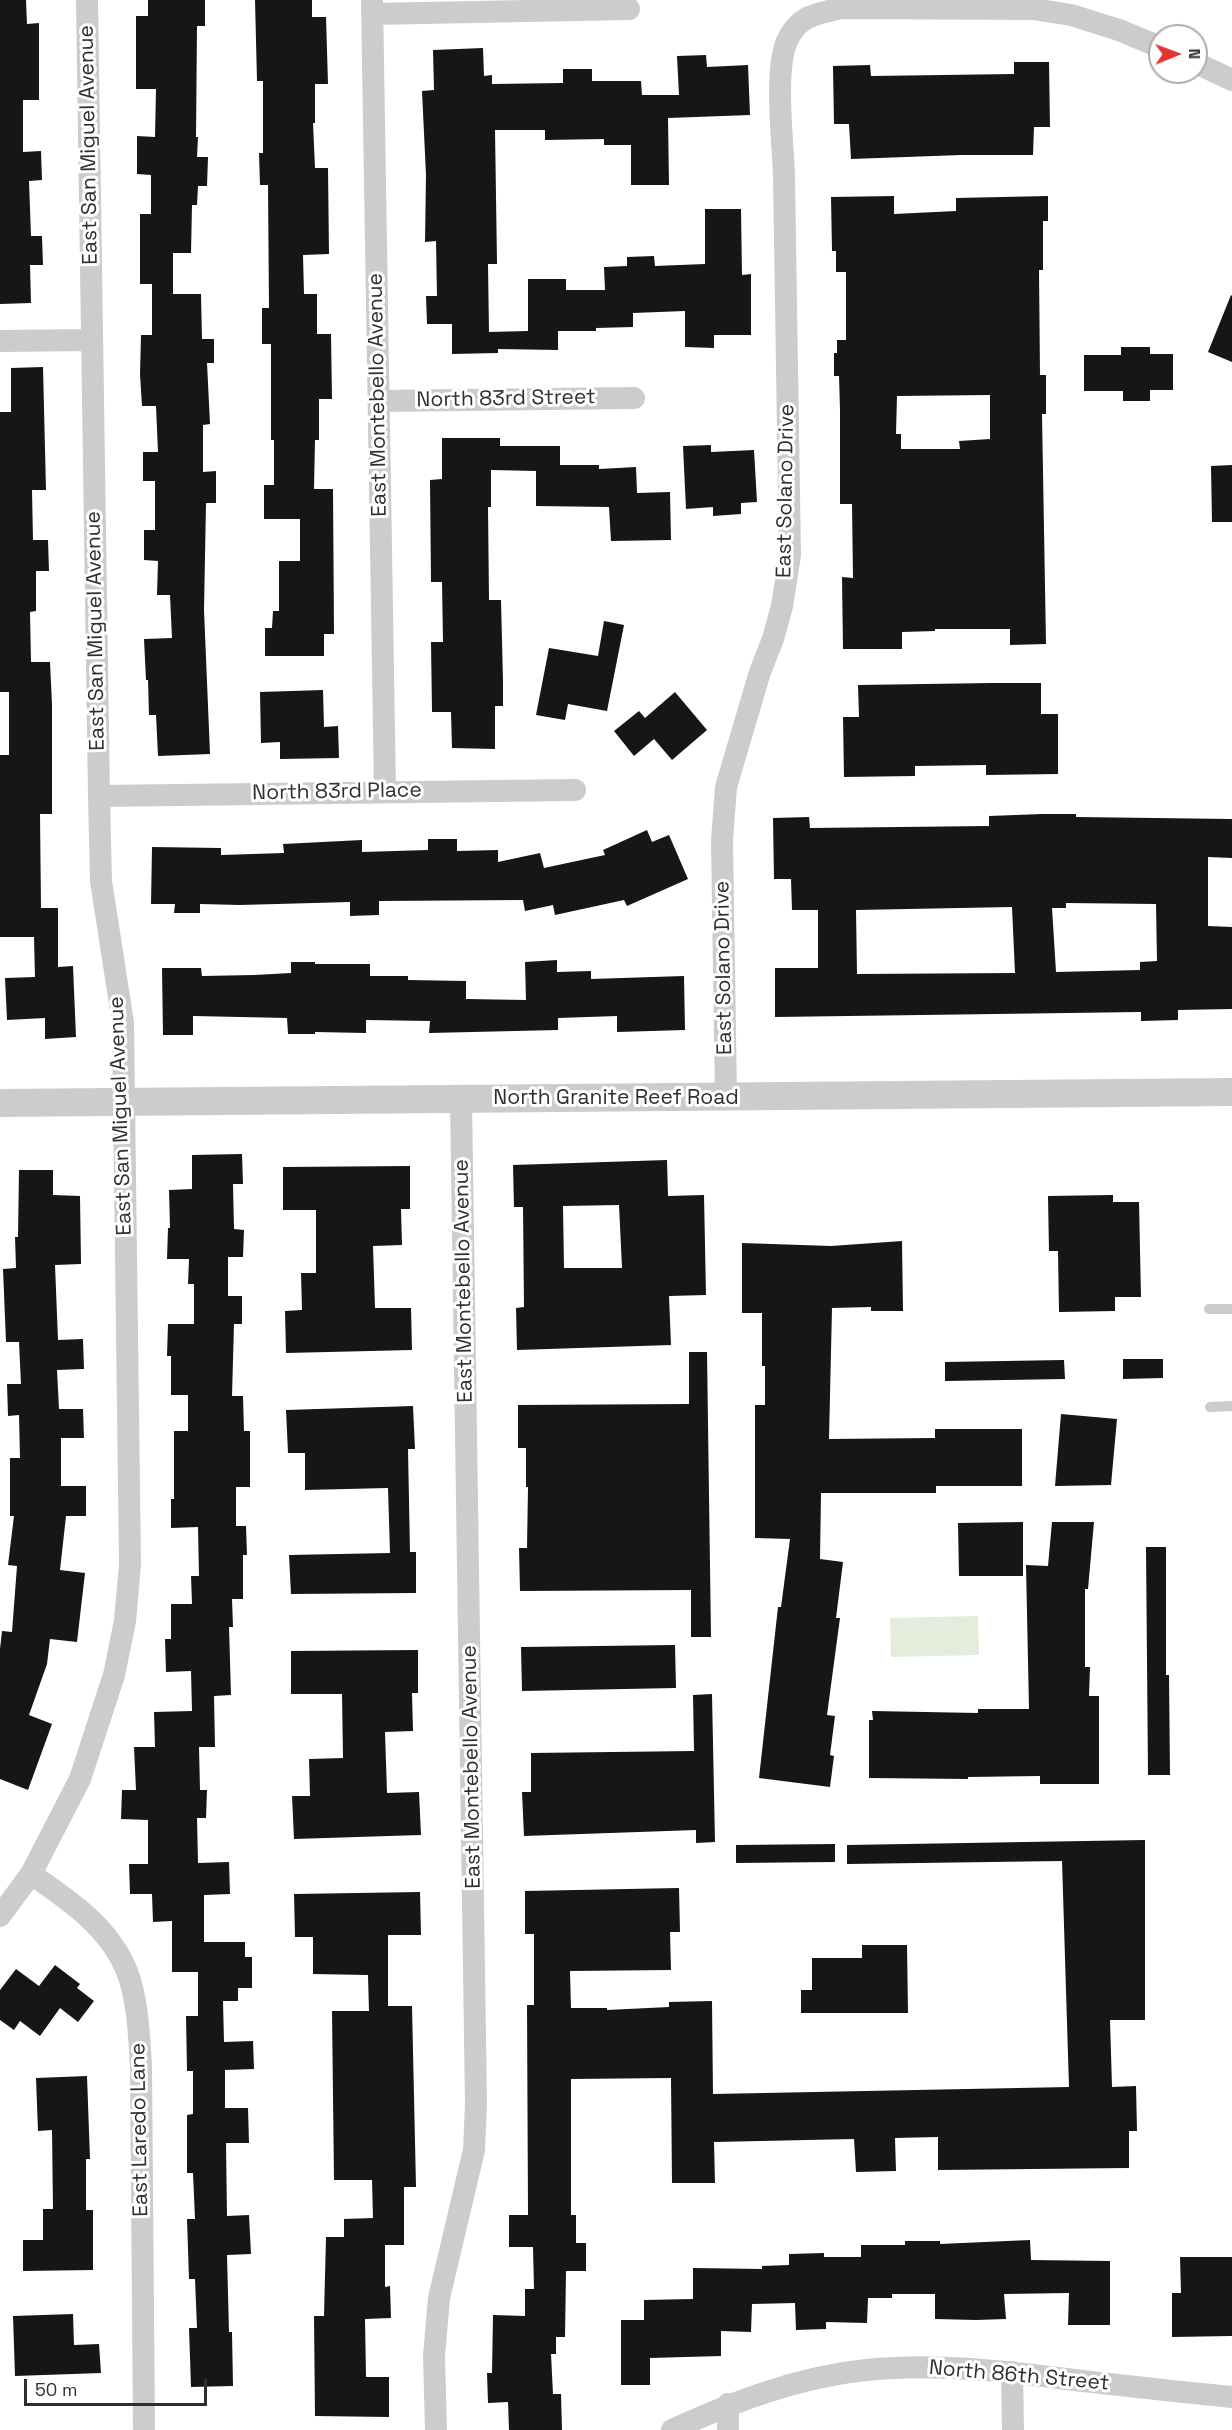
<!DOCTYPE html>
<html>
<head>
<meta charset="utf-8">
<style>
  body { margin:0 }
  #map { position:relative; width:1232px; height:2430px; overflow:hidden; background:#fff; font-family:"Space Grotesk",sans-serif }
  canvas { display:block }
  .north { position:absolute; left:1148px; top:24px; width:60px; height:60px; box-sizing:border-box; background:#fff; border:2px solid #acacac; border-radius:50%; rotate:89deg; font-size:16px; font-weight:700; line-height:24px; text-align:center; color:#2f2f2f }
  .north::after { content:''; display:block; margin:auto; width:21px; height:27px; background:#e43235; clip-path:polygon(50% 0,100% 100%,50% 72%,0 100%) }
  .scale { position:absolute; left:24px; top:2379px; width:183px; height:27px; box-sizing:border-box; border:3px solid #2f2f2f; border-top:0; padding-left:8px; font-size:18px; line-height:21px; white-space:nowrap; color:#2f2f2f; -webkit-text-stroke:4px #fff; paint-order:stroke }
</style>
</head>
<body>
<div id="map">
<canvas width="1232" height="2430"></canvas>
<div class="north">N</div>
<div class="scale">50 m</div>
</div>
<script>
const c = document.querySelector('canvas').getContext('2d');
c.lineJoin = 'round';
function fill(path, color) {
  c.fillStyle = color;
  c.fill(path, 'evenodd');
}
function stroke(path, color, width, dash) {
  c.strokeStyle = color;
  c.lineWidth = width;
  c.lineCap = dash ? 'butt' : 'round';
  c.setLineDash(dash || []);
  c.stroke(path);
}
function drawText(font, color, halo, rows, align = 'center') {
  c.font = font + ' "Space Grotesk",sans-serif';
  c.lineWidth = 6;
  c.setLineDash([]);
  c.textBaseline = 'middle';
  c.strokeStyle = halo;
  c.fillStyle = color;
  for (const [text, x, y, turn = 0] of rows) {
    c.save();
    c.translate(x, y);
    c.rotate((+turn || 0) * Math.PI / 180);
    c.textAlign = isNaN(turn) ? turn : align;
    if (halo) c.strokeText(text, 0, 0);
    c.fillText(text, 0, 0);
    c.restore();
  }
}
fill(new Path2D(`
  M 978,1616 L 979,1655 L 891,1657 L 890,1618 Z`), '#e4ecdc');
fill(new Path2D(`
  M 0,0 L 26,0 L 27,24 L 39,23 L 39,100 L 23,100 L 23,152 L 41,151 L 42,180 L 29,181 L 31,236 L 42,236 L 43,265 L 30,265 L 31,303 L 0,304 Z
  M 148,0 L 205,0 L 205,26 L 197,26 L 196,137 L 198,137 L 197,157 L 208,157 L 207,186 L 198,186 L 197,205 L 192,205 L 191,253 L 173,253 L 173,294 L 201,294 L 202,339 L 214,339 L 214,363 L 207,363 L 210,424 L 203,425 L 203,472 L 216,471 L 216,503 L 206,503 L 204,610 L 210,754 L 158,756 L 156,715 L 149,715 L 148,680 L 146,680 L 144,639 L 172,638 L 170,595 L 157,595 L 158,561 L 144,560 L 144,530 L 155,530 L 155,481 L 143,481 L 143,452 L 158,452 L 156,406 L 142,406 L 140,374 L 141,335 L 152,335 L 152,284 L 140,284 L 140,214 L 151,214 L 151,175 L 137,174 L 137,136 L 155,137 L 156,89 L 136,89 L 136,16 L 148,16 Z
  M 255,0 L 312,0 L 312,17 L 326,17 L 328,84 L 315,84 L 315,123 L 313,123 L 315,168 L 328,168 L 329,254 L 303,255 L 304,294 L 317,294 L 317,334 L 331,334 L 332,399 L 319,399 L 319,440 L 315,440 L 314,489 L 333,489 L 334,634 L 324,634 L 324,656 L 265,656 L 265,628 L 272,628 L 273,611 L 279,611 L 279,561 L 300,561 L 300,519 L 264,519 L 264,485 L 274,485 L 274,440 L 271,440 L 271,344 L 262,344 L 262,308 L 269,308 L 268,185 L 260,185 L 259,153 L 263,153 L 263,81 L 257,81 Z
  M 483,48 L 484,76 L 492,75 L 492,84 L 563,83 L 563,69 L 592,69 L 592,81 L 641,81 L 642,95 L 679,95 L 677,56 L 706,55 L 707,67 L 748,65 L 750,115 L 668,118 L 669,185 L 631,185 L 631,145 L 604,145 L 604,139 L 545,140 L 545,130 L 495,130 L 497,264 L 488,264 L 489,332 L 528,331 L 528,279 L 566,279 L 566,290 L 605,290 L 604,267 L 627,266 L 627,257 L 654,256 L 655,266 L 705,264 L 705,209 L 741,209 L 742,275 L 751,274 L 751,335 L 714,335 L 714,348 L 685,347 L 685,311 L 633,313 L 633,327 L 596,328 L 596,331 L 558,331 L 558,350 L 498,349 L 498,353 L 452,354 L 452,324 L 427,324 L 426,296 L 437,296 L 436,241 L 425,242 L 426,175 L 422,91 L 434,90 L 433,50 Z
  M 1014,62 L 1049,62 L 1050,127 L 1034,127 L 1033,155 L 961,155 L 851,159 L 849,124 L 834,124 L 833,66 L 870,65 L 871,76 L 1014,74 Z
  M 894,196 L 894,214 L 956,211 L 956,198 L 1048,196 L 1048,221 L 1043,221 L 1043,270 L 1039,270 L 1040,375 L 1046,375 L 1046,414 L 1042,414 L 1046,644 L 1010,645 L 1010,629 L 935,629 L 935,631 L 902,632 L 902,649 L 843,649 L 842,577 L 853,578 L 852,504 L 840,504 L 840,410 L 839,376 L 834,376 L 834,353 L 837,353 L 837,340 L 846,340 L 846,272 L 836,272 L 836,251 L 832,251 L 831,197 ZM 990,395 L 990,439 L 959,441 L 960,449 L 901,449 L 901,434 L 896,434 L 897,396 Z
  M 1231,295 L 1232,296 L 1232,362 L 1208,352 Z
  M 1121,347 L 1150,347 L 1150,354 L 1173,354 L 1173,390 L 1150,390 L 1150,401 L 1123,401 L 1123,391 L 1084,391 L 1084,355 L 1121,355 Z
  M 43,367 L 46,490 L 32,490 L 33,540 L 48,540 L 49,571 L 36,571 L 36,611 L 30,612 L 31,662 L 50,662 L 52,704 L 52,814 L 40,814 L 41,908 L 58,908 L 58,967 L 73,966 L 76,1037 L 45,1039 L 45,1018 L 7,1020 L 5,978 L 35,977 L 34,937 L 0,937 L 0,755 L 9,755 L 9,692 L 0,692 L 0,412 L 11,412 L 11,368 Z
  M 442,438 L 500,438 L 500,446 L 560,446 L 560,465 L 599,465 L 599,469 L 636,467 L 637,493 L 670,492 L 671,540 L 611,541 L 609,507 L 536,506 L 536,471 L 491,470 L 491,507 L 488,507 L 489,600 L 501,600 L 503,681 L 503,706 L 495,706 L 495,749 L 452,748 L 451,712 L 432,712 L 431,642 L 443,642 L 442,582 L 431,582 L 430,480 L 442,479 Z
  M 711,445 L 711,452 L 754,450 L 757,502 L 741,503 L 741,514 L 713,516 L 713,507 L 686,509 L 683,446 Z
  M 1232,465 L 1232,522 L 1212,522 L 1211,466 Z
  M 604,621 L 624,625 L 607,711 L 568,704 L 565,720 L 536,715 L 549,648 L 598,656 Z
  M 993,683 L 1041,683 L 1041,714 L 1058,714 L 1058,774 L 986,775 L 986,765 L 915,766 L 915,776 L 844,777 L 843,717 L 859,717 L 858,685 Z
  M 323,690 L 324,727 L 338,726 L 339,758 L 280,759 L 280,742 L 261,743 L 260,692 Z
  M 675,692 L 707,730 L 672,760 L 654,739 L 634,756 L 614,731 L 639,711 L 645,718 Z
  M 1042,814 L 1076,814 L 1076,817 L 1232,819 L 1232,858 L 1208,857 L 1208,926 L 1232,927 L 1232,1009 L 1178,1010 L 1178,1020 L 1141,1021 L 1141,1012 L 775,1017 L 775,968 L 818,968 L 818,910 L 792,910 L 791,879 L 774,879 L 773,818 L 809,817 L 810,828 L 989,826 L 989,816 ZM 1066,903 L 1156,904 L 1157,961 L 1140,962 L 1140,970 L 1056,972 L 1052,908 L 1066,908 ZM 1012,907 L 1015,973 L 857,974 L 856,910 Z
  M 647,830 L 652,842 L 669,835 L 688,879 L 627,906 L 624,900 L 555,915 L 553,905 L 525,911 L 523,900 L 379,901 L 379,915 L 350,916 L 350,902 L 240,905 L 200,904 L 200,913 L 174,913 L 175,904 L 151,904 L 152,847 L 221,848 L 221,855 L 284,853 L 283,844 L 362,840 L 362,852 L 428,850 L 428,839 L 457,839 L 457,851 L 498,850 L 498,862 L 540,853 L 544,868 L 605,855 L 603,850 Z
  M 557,960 L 557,972 L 591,971 L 591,979 L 684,976 L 685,1030 L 617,1032 L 617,1016 L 558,1018 L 558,1030 L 429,1033 L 430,1021 L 366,1020 L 366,1033 L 315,1032 L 315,1034 L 288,1034 L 287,1018 L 193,1016 L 193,1035 L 163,1035 L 162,968 L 201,968 L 202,976 L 254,975 L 291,973 L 291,962 L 315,962 L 315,964 L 370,964 L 370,976 L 408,976 L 408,980 L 466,981 L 466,999 L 526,1000 L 525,962 Z
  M 242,1154 L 243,1184 L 233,1184 L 234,1229 L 244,1230 L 243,1257 L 228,1257 L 228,1296 L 242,1296 L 242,1324 L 234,1324 L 232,1396 L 243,1396 L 244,1431 L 250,1431 L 250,1487 L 236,1487 L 236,1526 L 246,1526 L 247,1555 L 243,1555 L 243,1599 L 232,1599 L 233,1627 L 229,1627 L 231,1695 L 214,1696 L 215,1747 L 199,1747 L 200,1790 L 207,1790 L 206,1818 L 197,1818 L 198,1863 L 229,1862 L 230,1894 L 204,1895 L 204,1942 L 245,1942 L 245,1957 L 252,1957 L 252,1988 L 238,1988 L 238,2001 L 223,2001 L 224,2042 L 253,2041 L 254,2069 L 225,2070 L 225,2108 L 248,2108 L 249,2143 L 226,2143 L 227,2216 L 249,2215 L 251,2254 L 227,2255 L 229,2332 L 232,2332 L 233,2386 L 191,2387 L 189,2328 L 197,2328 L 195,2279 L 189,2279 L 187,2219 L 195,2219 L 193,2173 L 187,2173 L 187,2115 L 193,2114 L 193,2071 L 187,2071 L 186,2016 L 198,2016 L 198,1972 L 172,1972 L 172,1921 L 153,1922 L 152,1894 L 130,1894 L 129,1864 L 148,1864 L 148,1820 L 121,1819 L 122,1790 L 136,1790 L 134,1747 L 155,1747 L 154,1712 L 192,1711 L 191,1671 L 166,1672 L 165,1639 L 171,1639 L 171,1604 L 192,1604 L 191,1576 L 199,1576 L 198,1527 L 171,1528 L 171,1499 L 174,1499 L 174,1431 L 188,1431 L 188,1395 L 171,1395 L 171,1356 L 167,1356 L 168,1324 L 194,1324 L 194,1284 L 188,1284 L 189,1259 L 167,1259 L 168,1228 L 170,1228 L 169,1190 L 192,1189 L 192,1155 Z
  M 667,1160 L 668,1196 L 704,1195 L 706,1295 L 669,1296 L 671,1345 L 517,1350 L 516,1308 L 524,1307 L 523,1207 L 514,1207 L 513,1165 ZM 619,1205 L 622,1268 L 564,1268 L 563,1206 Z
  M 410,1166 L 410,1209 L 401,1209 L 402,1245 L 373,1246 L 375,1308 L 411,1308 L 412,1350 L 286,1353 L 285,1311 L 302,1310 L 301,1273 L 316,1273 L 316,1210 L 283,1210 L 283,1167 Z
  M 19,1170 L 53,1170 L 53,1195 L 80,1196 L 81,1264 L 55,1265 L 58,1340 L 83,1339 L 84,1369 L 57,1370 L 59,1409 L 83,1409 L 84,1438 L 61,1438 L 61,1486 L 86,1486 L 86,1516 L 66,1516 L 60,1570 L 85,1573 L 77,1642 L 50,1639 L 47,1664 L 29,1715 L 52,1724 L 28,1790 L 0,1779 L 0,1649 L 2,1631 L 12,1632 L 17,1566 L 8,1565 L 14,1516 L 10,1516 L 10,1458 L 20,1458 L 19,1415 L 8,1416 L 7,1384 L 21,1384 L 19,1342 L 6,1342 L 3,1269 L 16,1268 L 15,1237 L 18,1237 Z
  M 1113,1195 L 1113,1202 L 1139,1202 L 1141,1297 L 1115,1297 L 1115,1311 L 1059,1312 L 1058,1251 L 1049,1251 L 1048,1196 Z
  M 902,1241 L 903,1311 L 871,1311 L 871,1307 L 832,1308 L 829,1439 L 935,1438 L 935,1429 L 1022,1429 L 1022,1486 L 936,1486 L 936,1493 L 821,1493 L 820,1559 L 843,1562 L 836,1618 L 840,1618 L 827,1715 L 835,1716 L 830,1755 L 834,1756 L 830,1787 L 759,1778 L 778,1607 L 781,1607 L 790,1539 L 755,1538 L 755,1405 L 765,1405 L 765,1366 L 762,1366 L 762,1313 L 742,1313 L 742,1243 L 831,1246 Z
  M 689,1352 L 707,1352 L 711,1637 L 691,1637 L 691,1590 L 520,1591 L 519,1548 L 527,1548 L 528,1487 L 526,1487 L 526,1448 L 518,1448 L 518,1405 L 689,1404 Z
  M 1123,1359 L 1163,1359 L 1163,1378 L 1123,1379 Z
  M 1064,1360 L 1065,1379 L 945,1381 L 945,1362 Z
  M 413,1406 L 415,1449 L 408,1449 L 410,1552 L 416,1552 L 416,1593 L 291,1594 L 289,1555 L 390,1553 L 388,1488 L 305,1490 L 305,1453 L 288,1453 L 286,1410 Z
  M 1061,1414 L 1117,1419 L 1111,1485 L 1055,1486 Z
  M 1023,1522 L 1023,1576 L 959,1576 L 958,1523 Z
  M 1052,1522 L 1094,1522 L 1088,1589 L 1085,1589 L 1085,1667 L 1090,1667 L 1089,1696 L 1099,1696 L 1099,1784 L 1040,1784 L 1040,1776 L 968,1777 L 968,1779 L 869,1778 L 869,1720 L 873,1720 L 872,1711 L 978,1713 L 978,1709 L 1029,1709 L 1026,1565 L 1048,1566 Z
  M 1146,1547 L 1166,1547 L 1166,1675 L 1169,1675 L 1170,1775 L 1148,1775 Z
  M 675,1645 L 676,1688 L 522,1691 L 521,1647 Z
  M 418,1650 L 418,1693 L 412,1693 L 413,1731 L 385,1732 L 387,1793 L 419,1792 L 421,1835 L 294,1839 L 292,1796 L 310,1796 L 309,1759 L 343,1758 L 342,1694 L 291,1694 L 291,1651 Z
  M 712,1694 L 715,1842 L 696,1843 L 696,1830 L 524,1836 L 522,1792 L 531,1792 L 531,1753 L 694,1751 L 693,1695 Z
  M 1145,1840 L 1145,2020 L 1110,2020 L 1112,2087 L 1136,2086 L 1137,2131 L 1129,2131 L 1129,2168 L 938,2170 L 938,2137 L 895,2138 L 896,2171 L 856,2172 L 854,2139 L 714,2142 L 715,2183 L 672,2183 L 671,2078 L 571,2079 L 571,2215 L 576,2215 L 576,2243 L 586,2243 L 586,2271 L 566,2271 L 565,2337 L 556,2337 L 556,2354 L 551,2354 L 553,2394 L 561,2394 L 562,2430 L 509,2430 L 508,2402 L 488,2403 L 487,2373 L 492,2373 L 493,2315 L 525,2316 L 525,2289 L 534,2289 L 533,2247 L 509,2247 L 509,2215 L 528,2215 L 527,2005 L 534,2005 L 534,1934 L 525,1934 L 525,1891 L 679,1888 L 680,1932 L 670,1932 L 671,1970 L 570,1971 L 571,2008 L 607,2008 L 607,2010 L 669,2007 L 669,2002 L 712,2001 L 713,2094 L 1069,2087 L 1062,1861 L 847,1864 L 847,1845 Z
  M 835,1844 L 835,1862 L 736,1863 L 736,1845 Z
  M 420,1892 L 421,1935 L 388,1935 L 388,2006 L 412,2006 L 416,2187 L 404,2187 L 404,2245 L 385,2245 L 385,2287 L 390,2286 L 391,2318 L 365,2319 L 366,2377 L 389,2377 L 389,2417 L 315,2416 L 314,2316 L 324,2316 L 326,2237 L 344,2237 L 344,2219 L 373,2218 L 372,2180 L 334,2180 L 332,2011 L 369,2011 L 368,1975 L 313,1974 L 313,1937 L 295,1937 L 294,1894 Z
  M 862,1945 L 907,1945 L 908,2013 L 801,2013 L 801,1990 L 812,1990 L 812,1958 L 862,1958 Z
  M 55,1965 L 80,1984 L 77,1988 L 94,2001 L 78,2022 L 60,2008 L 40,2036 L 20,2021 L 14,2030 L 0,2020 L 0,1990 L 16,1969 L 39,1986 Z
  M 87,2076 L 90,2159 L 86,2159 L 86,2210 L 93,2210 L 93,2270 L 23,2271 L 23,2240 L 43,2240 L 43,2209 L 53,2209 L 52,2130 L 38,2131 L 36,2078 Z
  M 1030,2240 L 1031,2260 L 1110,2261 L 1110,2325 L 1068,2325 L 1069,2293 L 1004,2294 L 1006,2319 L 976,2320 L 935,2319 L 935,2294 L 892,2294 L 892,2298 L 868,2298 L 867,2323 L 826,2322 L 826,2329 L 796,2330 L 795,2303 L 752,2304 L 751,2332 L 721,2331 L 721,2356 L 650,2358 L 650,2385 L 621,2385 L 621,2320 L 644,2320 L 644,2300 L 693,2299 L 693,2268 L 762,2269 L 762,2266 L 789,2265 L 789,2254 L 824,2253 L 824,2257 L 861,2257 L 861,2245 L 905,2245 L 905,2241 L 940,2241 L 940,2244 Z
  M 1180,2257 L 1232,2257 L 1232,2336 L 1172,2337 L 1172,2293 L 1181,2293 Z
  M 73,2314 L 74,2345 L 99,2344 L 101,2373 L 15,2376 L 13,2316 Z`), '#161616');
stroke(new Path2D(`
  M 1209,1309 L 1232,1309
  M 1210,1407 L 1232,1406`), '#ccc', 10);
stroke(new Path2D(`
  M 372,0 L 385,791
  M 372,14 L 629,9
  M 1196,63 L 1232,80
  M 0,341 L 92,340
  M 378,401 L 634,398
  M 99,796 L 575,790
  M 726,1098 L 722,840 L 726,787 L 760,672 L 773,639 L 782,606 L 790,555 C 788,429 786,303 784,177 C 783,142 774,70 787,41 C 799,15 816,14 842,8 L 1033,9 L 1071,15 L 1119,30 L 1160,47
  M 31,1874 C 70,1901 111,1928 128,1974 C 138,2002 139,2036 141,2065 L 144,2430
  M 0,1916 L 31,1874 L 80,1779 L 114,1675 L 125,1621 L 130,1565 L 123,1023 L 101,881 L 99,796 L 87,0
  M 1012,2372 L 1013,2430
  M 728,2404 L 728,2430
  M 436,2430 L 434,2356 L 439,2298 L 474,2150 L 476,2104 L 461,1099
  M 672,2430 C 733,2402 798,2377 866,2370 C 936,2363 1005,2371 1074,2380 C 1127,2386 1179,2392 1232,2397`), '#ccc', 22);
stroke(new Path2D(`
  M 0,1103 L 1232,1092`), '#ccc', 28);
drawText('21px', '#2f2f2f', '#fff', [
  ["East San Miguel Avenue",89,145,-91],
  ["East Montebello Avenue",378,395,-91],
  ["North 83rd Street",506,399,-1],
  ["East Solano Drive",786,491,-89],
  ["East San Miguel Avenue",96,631,-91],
  ["North 83rd Place",337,792,-1],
  ["East Solano Drive",724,968,-91],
  ["North Granite Reef Road",616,1098],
  ["East San Miguel Avenue",121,1116,-92],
  ["East Montebello Avenue",464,1281,-91],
  ["East Montebello Avenue",472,1767,-91],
  ["East Laredo Lane",140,2130,-91],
  ["North 86th Street",1019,2376,5]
]);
</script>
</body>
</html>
